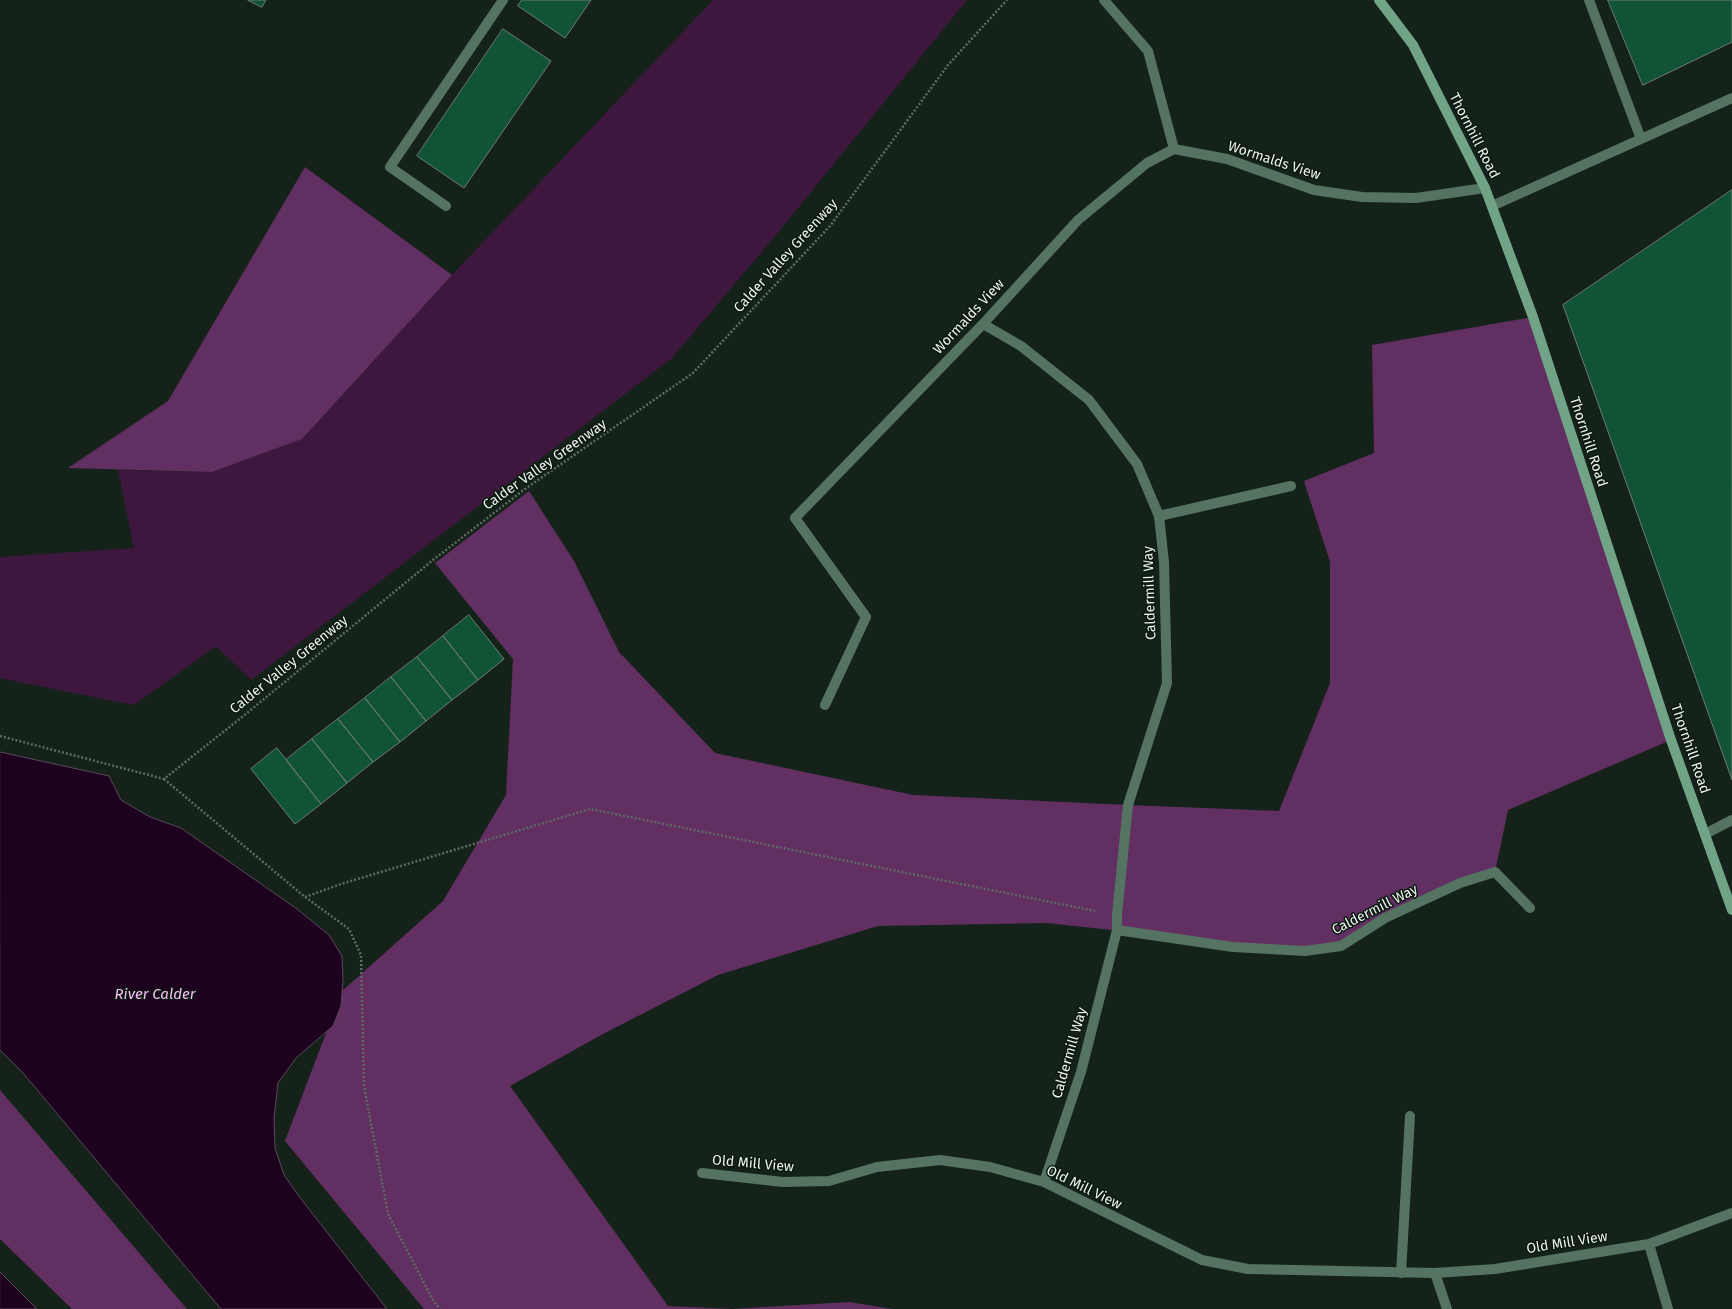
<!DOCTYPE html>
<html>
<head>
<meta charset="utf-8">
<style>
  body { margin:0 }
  canvas { display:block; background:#15221a }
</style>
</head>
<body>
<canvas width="1732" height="1309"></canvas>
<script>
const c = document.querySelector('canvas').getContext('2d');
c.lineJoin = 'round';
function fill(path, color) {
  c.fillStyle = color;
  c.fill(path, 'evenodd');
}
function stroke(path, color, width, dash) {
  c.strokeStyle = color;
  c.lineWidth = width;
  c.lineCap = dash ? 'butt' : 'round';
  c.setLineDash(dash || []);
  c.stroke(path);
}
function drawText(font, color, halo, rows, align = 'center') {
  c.font = font + ' "Fira Sans",sans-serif';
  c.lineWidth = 3;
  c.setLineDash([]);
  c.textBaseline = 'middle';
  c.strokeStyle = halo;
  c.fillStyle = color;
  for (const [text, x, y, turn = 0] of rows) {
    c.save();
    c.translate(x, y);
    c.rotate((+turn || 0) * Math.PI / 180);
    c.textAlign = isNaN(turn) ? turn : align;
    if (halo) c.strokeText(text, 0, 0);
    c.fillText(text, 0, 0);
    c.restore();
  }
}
fill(new Path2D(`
  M 713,0 L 967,0 L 776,235 L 672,358 L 251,680 L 216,646 L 134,705 L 0,678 L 0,557 L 134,548 L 118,470 L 212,472 L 302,439 L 452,275 Z`), '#3e173e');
fill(new Path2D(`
  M 305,167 L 452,275 L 302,439 L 212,472 L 68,468 L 168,401 Z
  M 1533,317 L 1671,740 L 1508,810 L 1495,872 L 1460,883 L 1341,946 L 1305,951 L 1047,923 L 878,926 L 718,975 L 601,1035 L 510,1086 L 668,1306 L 732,1309 L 849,1302 L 892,1309 L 424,1309 L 285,1141 L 342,991 L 443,901 L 506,795 L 513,659 L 435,563 L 529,491 L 574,561 L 619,652 L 715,753 L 913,795 L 1128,805 L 1279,811 L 1330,683 L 1330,562 L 1304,481 L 1374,453 L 1372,345 Z
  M 0,1090 L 187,1309 L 72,1309 L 0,1239 Z`), '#622f62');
const water = new Path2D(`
  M 0,752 L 109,776 L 121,800 L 150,817 L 181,828 L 297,909 L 329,935 L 342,956 L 343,979 L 341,1006 L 333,1026 L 296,1058 L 278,1083 L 274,1118 L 275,1148 L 284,1175 L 301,1199 L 387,1309 L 221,1309 L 23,1073 L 0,1050 Z
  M 0,1272 L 37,1309 L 0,1309 Z`);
fill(water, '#1e001f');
stroke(water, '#5b495d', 1);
const building = new Path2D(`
  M 248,0 L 266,0 L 262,7 Z
  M 522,0 L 591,0 L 565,38 L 518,6 Z
  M 1608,0 L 1732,0 L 1732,42 L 1643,85 Z
  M 503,29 L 551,61 L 464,188 L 417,156 Z
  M 1732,190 L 1732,780 L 1563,305 Z
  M 469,615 L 504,659 L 478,680 L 443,636 Z
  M 443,636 L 478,680 L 452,700 L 417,657 Z
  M 417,657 L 452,700 L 426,721 L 391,677 Z
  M 391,677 L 426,721 L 400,742 L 365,698 Z
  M 365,698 L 400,742 L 373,762 L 338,719 Z
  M 338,719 L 373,762 L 347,783 L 312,739 Z
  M 312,739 L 347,783 L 321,804 L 286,760 Z
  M 277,748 L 321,804 L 295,824 L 251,769 Z`);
fill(building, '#105335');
stroke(building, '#6d7d74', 1);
stroke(new Path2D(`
  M 0,736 L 164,779 L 247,713 L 433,560 L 525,489 L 693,373 L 830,226 L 948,65 L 1007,0
  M 164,779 L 305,897 L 349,929 L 361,955 L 364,1086 L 388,1214 L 433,1300 L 440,1309
  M 305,897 L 341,884 L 590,809 L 1095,911`), '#5e6a63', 2.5, [2, 2]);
stroke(new Path2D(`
  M 1589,0 L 1641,139
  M 1492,206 L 1732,98
  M 1159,516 L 1291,486
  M 795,518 L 866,617 L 825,705
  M 1705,834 L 1732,820
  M 1435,1273 L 1447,1309`), '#547361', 10);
stroke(new Path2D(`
  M 1104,0 L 1148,51 L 1174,149
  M 446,206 L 390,167 L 503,0
  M 983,324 L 1021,346 L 1089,400 L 1137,464 L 1159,516 L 1164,562 L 1167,683 L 1128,805 L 1117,915 L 1117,930 L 1081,1072 L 1044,1182
  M 795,518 L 983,324 L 1078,220 L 1147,163 L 1174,149 L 1227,159 L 1314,190 L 1362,197 L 1416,198 L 1485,188
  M 1117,930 L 1233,947 L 1305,951 L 1341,946 L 1385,918 L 1460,883 L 1495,872 L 1530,908
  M 702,1173 L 783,1182 L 829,1181 L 877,1167 L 940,1160 L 990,1167 L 1044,1182 L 1202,1260 L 1248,1269 L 1435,1273 L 1495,1269 L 1649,1244 L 1732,1213
  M 1649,1244 L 1668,1309
  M 1401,1273 L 1410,1116`), '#547361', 10);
stroke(new Path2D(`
  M 1379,0 L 1413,45 L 1485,188 L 1533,317 L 1671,740 L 1732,910`), '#71a487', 10);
drawText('14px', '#eaf3ee', '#0c1911', [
  ["Thornhill Road",1474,136,63],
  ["Wormalds View",1274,161,18],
  ["Calder Valley Greenway",786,256,-48],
  ["Wormalds View",969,317,-47],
  ["Thornhill Road",1588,442,72],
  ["Calder Valley Greenway",545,465,-35],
  ["Caldermill Way",1150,593,-92],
  ["Calder Valley Greenway",289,665,-39],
  ["Thornhill Road",1690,749,71],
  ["Caldermill Way",1375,910,-27],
  ["Caldermill Way",1070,1053,-74],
  ["Old Mill View",753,1164,5],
  ["Old Mill View",1084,1188,26],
  ["Old Mill View",1567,1243,-9]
]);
drawText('italic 15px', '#fabbf8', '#0c1911', [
  ["River Calder",155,995]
]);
</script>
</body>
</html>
